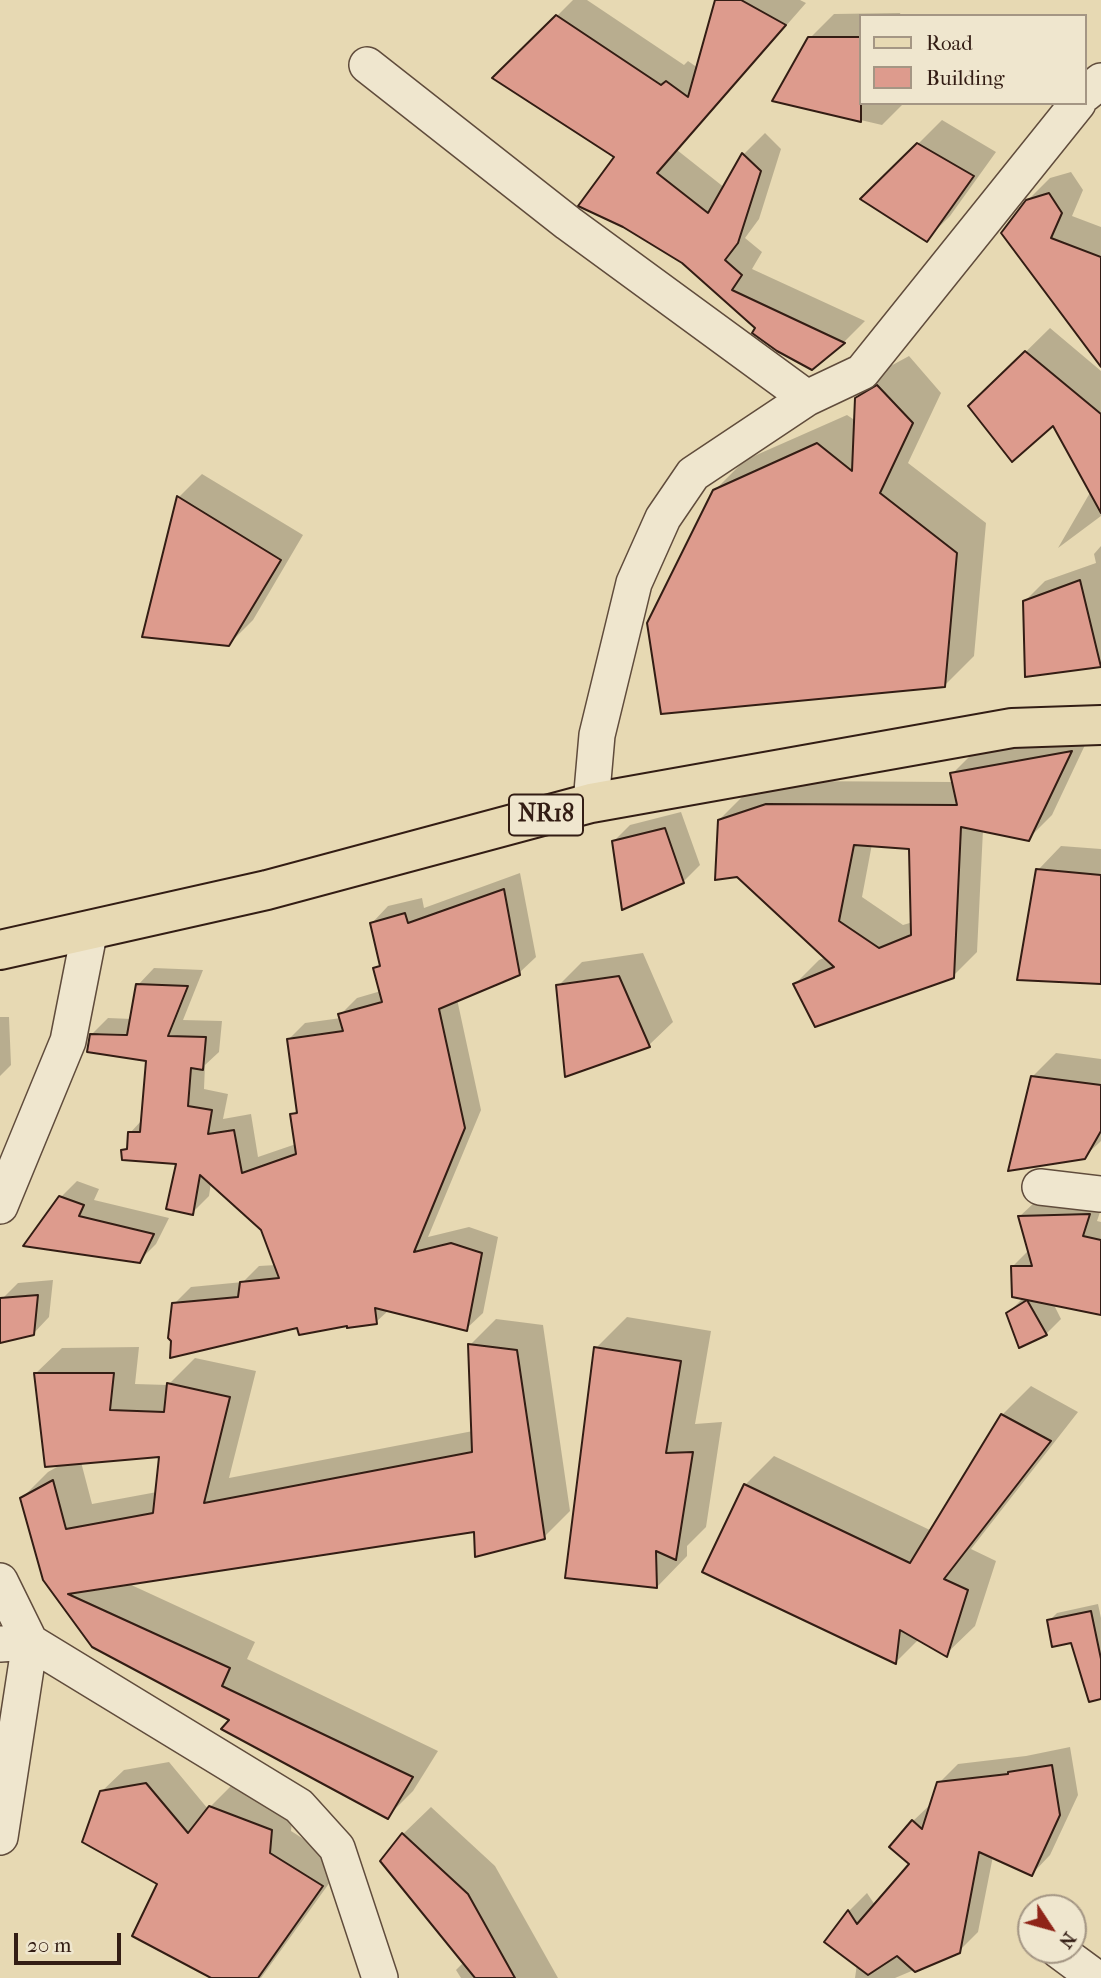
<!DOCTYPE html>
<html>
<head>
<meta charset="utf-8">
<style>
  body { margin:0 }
  #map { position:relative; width:1101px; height:1978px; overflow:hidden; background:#e7d9b3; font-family:"IM FELL French Canon",serif }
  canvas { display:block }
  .legend { position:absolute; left:859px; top:14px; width:228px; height:91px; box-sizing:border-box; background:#efe6ce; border:2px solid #a49684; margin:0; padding:9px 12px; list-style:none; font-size:21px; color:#331d14 }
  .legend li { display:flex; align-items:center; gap:14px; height:35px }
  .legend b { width:35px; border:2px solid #a49684 }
  .north { position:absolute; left:1017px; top:1894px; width:70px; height:70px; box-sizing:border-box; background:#efe6ce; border:2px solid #a49684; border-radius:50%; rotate:126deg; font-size:19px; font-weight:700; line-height:28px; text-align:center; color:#331d14 }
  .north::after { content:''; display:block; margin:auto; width:24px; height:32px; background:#8f2418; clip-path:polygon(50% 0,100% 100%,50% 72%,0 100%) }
  .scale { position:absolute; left:14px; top:1933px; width:107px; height:32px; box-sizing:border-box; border:4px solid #331d14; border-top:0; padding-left:9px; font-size:21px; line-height:24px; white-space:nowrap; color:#331d14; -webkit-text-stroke:5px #efe6ce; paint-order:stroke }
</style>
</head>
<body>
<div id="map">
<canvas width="1101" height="1978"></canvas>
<ul class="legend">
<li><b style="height:9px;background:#e7d9b3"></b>Road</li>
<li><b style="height:19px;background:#dd9b8d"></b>Building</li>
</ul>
<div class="north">N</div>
<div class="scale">20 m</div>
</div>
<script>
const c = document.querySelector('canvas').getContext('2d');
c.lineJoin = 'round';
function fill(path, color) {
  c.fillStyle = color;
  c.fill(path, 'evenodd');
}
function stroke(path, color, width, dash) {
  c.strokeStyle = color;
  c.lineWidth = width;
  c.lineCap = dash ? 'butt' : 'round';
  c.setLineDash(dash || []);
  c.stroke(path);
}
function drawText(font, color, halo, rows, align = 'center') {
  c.font = font + ' "IM FELL French Canon",serif';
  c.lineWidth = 6;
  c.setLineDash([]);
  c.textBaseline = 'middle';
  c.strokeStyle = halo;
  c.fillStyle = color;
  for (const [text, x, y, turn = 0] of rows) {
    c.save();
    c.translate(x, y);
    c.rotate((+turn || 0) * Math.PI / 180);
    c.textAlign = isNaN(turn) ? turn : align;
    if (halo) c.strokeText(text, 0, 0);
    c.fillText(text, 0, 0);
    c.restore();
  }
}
fill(new Path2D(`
  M 573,0 L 587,0 L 684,65 L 688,61 L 698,68 L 717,0 L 800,0 L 806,3 L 677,150 L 725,188 L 744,154 L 765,133 L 781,149 L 759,219 L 745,238 L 762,252 L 752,269 L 865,321 L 844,342 L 812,368 L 758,327 L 616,157 L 495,78 Z
  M 900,13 L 901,16 L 861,16 L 861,103 L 904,103 L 882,125 L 775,100 L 810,38 L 834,14 Z
  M 942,120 L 996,152 L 950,216 L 926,240 L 863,199 Z
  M 1071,172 L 1083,190 L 1072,216 L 1101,227 L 1101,364 L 1027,201 L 1050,178 Z
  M 1050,328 L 1101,371 L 1101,516 L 1058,548 L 1091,491 L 1054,423 L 994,383 Z
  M 909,356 L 941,393 L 908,463 L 986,523 L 974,656 L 944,686 L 714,491 L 745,460 L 847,415 L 856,421 L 856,398 L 887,368 Z
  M 202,474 L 303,535 L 253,620 L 229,644 L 179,497 Z
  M 1101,546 L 1101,665 L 1027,675 L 1024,602 L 1045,581 L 1096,563 L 1094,554 Z
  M 1093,728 L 1052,815 L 1028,839 L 983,830 L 977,952 L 953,976 L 795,984 L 819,960 L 826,957 L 719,820 L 743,796 L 791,781 L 954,782 L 952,774 L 976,750 ZM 872,844 L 911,848 L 913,922 L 903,925 L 862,897 Z
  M 681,812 L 700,865 L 683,882 L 614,841 L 630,825 Z
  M 1061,846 L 1101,849 L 1101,977 L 1038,870 Z
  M 520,873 L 536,957 L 519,973 L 457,999 L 481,1110 L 428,1237 L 469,1227 L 498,1237 L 483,1313 L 466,1329 L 389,1310 L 376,1322 L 298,1326 L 174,1304 L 191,1287 L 243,1282 L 259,1266 L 276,1265 L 263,1229 L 211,1183 L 209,1196 L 192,1213 L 178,1162 L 123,1151 L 129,1145 L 130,1133 L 142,1120 L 147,1060 L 91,1035 L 108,1018 L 132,1019 L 138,985 L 154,968 L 203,970 L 183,1020 L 222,1021 L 219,1052 L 205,1065 L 204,1089 L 228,1094 L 223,1119 L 251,1114 L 258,1157 L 296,1144 L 292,1115 L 298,1109 L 289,1039 L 305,1023 L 341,1018 L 340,1015 L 357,998 L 381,991 L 375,969 L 381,963 L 372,923 L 388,906 L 422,898 L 424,908 ZM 97,1033 L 136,1034 L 136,1037 L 105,1036 Z
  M 643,953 L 673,1022 L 649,1045 L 558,986 L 582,962 Z
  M 0,1017 L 9,1017 L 11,1065 L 0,1076 Z
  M 1056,1053 L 1101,1059 L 1101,1141 L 1084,1157 L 1032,1077 Z
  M 77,1181 L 99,1189 L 94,1200 L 169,1218 L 156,1244 L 139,1261 L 26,1245 L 61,1197 Z
  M 1035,1202 L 1101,1209 L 1097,1221 L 1101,1222 L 1101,1313 L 1053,1303 L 1061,1319 L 1046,1334 L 1008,1313 L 1024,1297 L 1013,1266 L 1029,1250 L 1020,1216 Z
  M 53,1280 L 49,1317 L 33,1334 L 0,1341 L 2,1299 L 18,1283 Z
  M 627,1317 L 711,1331 L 695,1424 L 722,1422 L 706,1527 L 687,1546 L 687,1556 L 657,1587 L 596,1348 Z
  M 496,1319 L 543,1325 L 570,1511 L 544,1537 L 476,1530 L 127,1583 L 255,1642 L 247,1659 L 438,1751 L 413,1791 L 387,1817 L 231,1719 L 45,1579 L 22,1498 L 48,1472 L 64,1463 L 35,1374 L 62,1348 L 139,1347 L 135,1384 L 168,1385 L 195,1358 L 256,1371 L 229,1478 L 473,1431 L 470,1345 ZM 161,1455 L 157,1492 L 92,1504 L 81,1462 Z
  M 1031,1386 L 1078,1412 L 971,1549 L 996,1561 L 975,1626 L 946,1654 L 919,1639 L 896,1662 L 745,1485 L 774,1456 L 932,1531 L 1002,1415 Z
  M 1098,1604 L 1101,1618 L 1101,1697 L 1072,1641 L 1049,1621 L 1057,1613 Z
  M 1070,1747 L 1078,1795 L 1050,1855 L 1032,1874 L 993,1856 L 978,1932 L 959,1951 L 895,1978 L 855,1978 L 857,1964 L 826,1942 L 849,1911 L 867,1893 L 875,1905 L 912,1864 L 913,1821 L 933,1802 L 939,1783 L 958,1764 L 1026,1756 Z
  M 169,1762 L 208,1809 L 232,1785 L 293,1809 L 291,1831 L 343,1864 L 261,1978 L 215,1978 L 101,1792 L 124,1770 Z
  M 431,1807 L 495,1866 L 558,1978 L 461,1978 L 456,1970 L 464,1962 L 403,1834 Z`), '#0003');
const building = new Path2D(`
  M 715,0 L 741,0 L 786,25 L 657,173 L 708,213 L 742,153 L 761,171 L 738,243 L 725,260 L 742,275 L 732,290 L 845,343 L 812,370 L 777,351 L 752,333 L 755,328 L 682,263 L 623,227 L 578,206 L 614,157 L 492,78 L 556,15 L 661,85 L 666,81 L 688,97 Z
  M 808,37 L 861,37 L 861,122 L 772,101 Z
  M 917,143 L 974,176 L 927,242 L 860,199 Z
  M 1049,193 L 1062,213 L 1051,238 L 1101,257 L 1101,367 L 1001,233 L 1026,200 Z
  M 1025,351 L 1101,414 L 1101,513 L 1053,426 L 1012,462 L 968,406 Z
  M 877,385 L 913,423 L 880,493 L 957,553 L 945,687 L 661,714 L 647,623 L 713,490 L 817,443 L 852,471 L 855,398 Z
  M 177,496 L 281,560 L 229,646 L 142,637 Z
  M 1080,580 L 1101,667 L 1025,677 L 1023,601 Z
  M 1072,751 L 1029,841 L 961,827 L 954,978 L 815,1027 L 793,984 L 834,967 L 737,877 L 715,880 L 718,820 L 766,804 L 957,805 L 950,773 ZM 854,845 L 909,849 L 911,935 L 879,948 L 839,921 Z
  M 665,828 L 684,883 L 622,910 L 612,841 Z
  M 1036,869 L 1101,875 L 1101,984 L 1017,980 Z
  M 504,889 L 520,975 L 439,1009 L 465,1128 L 414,1252 L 451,1243 L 482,1253 L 467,1331 L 375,1308 L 377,1324 L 347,1328 L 347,1326 L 299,1335 L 297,1328 L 170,1358 L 171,1341 L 168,1338 L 172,1303 L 238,1297 L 240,1282 L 279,1278 L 261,1230 L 200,1175 L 193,1215 L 166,1209 L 176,1164 L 122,1160 L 121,1150 L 127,1149 L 128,1132 L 140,1132 L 146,1061 L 87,1052 L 90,1034 L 127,1035 L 136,984 L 188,986 L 168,1036 L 206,1037 L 203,1070 L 191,1068 L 188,1106 L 212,1110 L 208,1134 L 234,1130 L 242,1173 L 296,1154 L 290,1114 L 297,1113 L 287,1039 L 343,1031 L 338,1014 L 382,1002 L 373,968 L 380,966 L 370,923 L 405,913 L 408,923 Z
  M 619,976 L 650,1047 L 565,1077 L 556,985 Z
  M 1031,1076 L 1101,1085 L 1101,1131 L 1085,1159 L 1008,1171 Z
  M 59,1196 L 84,1205 L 79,1216 L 154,1234 L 140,1263 L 23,1246 Z
  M 1090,1214 L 1083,1236 L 1101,1240 L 1101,1315 L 1027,1300 L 1047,1335 L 1019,1348 L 1006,1313 L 1027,1300 L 1012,1297 L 1011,1266 L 1032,1266 L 1018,1216 Z
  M 38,1295 L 34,1335 L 0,1343 L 0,1298 Z
  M 468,1344 L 517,1350 L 545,1539 L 475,1557 L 474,1532 L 68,1594 L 230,1668 L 222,1686 L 413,1777 L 388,1819 L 221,1729 L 229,1720 L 92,1647 L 43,1580 L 20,1498 L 53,1480 L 66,1529 L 153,1513 L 159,1457 L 45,1467 L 34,1373 L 114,1373 L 110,1410 L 164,1412 L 167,1383 L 230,1397 L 204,1503 L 472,1452 Z
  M 594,1347 L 681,1361 L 666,1453 L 693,1452 L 676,1560 L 656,1551 L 657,1588 L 565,1578 Z
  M 1001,1414 L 1051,1441 L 944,1579 L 968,1590 L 947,1657 L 900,1630 L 896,1664 L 702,1572 L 744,1484 L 910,1563 Z
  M 1091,1611 L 1101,1659 L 1101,1699 L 1089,1702 L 1071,1643 L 1052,1647 L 1047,1620 Z
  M 1052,1765 L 1060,1815 L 1032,1876 L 979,1852 L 960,1953 L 915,1972 L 897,1956 L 868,1975 L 824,1942 L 848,1910 L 857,1924 L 909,1864 L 889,1847 L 912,1820 L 922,1829 L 937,1782 L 1008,1774 L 1008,1772 Z
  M 146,1783 L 188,1833 L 209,1806 L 272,1830 L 270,1853 L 323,1886 L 258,1978 L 211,1978 L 132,1936 L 157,1884 L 82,1842 L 100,1791 Z
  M 402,1833 L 468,1894 L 515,1978 L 475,1978 L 380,1861 Z`);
fill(building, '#dd9b8d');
stroke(building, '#331d14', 2);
const street = new Path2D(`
  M 367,65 L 568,223 L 807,398
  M 1085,94 L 1101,81
  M 591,803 L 597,735 L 634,583 L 663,518 L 693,474 L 807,398 L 862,372 L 1078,103
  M 1040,1187 L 1101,1194
  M 0,1206 L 68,1041 L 90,929
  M 0,1581 L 30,1642 L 299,1806 L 337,1848 L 380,1978
  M 0,1644 L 30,1642 L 0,1837
  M 1058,1950 L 1096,1978`);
const primary = new Path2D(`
  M 0,950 L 267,890 L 591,803 L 1012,728 L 1101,725`);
stroke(street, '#604c3c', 38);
stroke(primary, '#331d14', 42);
stroke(street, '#efe6ce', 35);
stroke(primary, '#e7d9b3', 38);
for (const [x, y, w] of [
  [546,815,74]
]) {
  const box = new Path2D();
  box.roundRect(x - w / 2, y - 20.5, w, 41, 5);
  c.fillStyle = '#efe6ce';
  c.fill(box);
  stroke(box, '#331d14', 2);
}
drawText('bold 24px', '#331d14', null, [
  ["NR18",546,815]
]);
</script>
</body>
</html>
